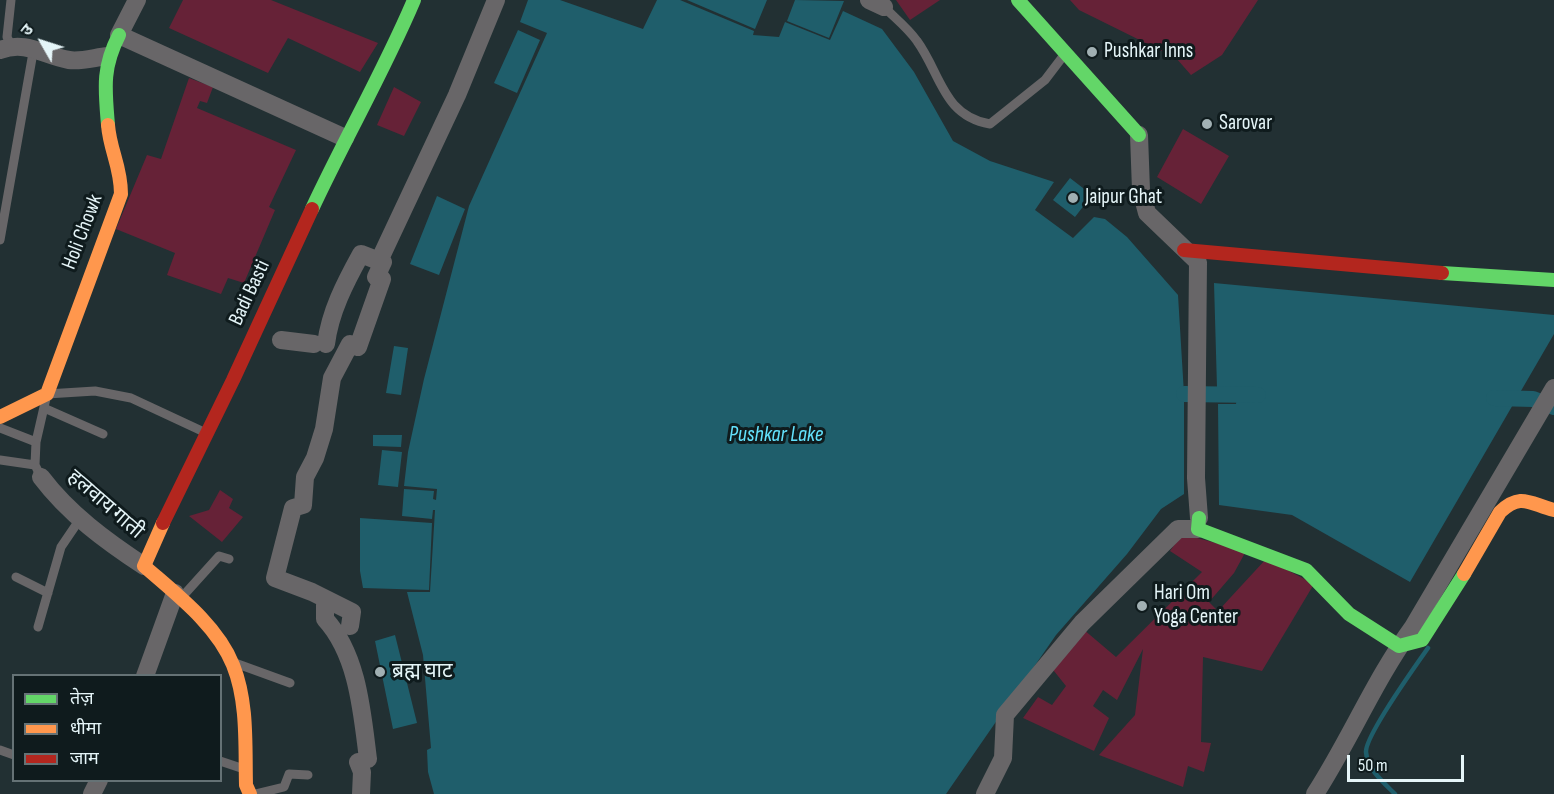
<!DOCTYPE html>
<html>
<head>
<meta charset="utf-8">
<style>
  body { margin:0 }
  #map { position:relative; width:1554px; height:794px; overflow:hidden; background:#223033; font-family:"Sofia Sans Condensed","Noto Sans Devanagari",sans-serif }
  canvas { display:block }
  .legend { position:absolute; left:12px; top:674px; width:210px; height:108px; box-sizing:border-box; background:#0f1b1d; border:2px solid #657275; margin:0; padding:8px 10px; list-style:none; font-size:18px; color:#e5f5f8 }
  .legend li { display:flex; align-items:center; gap:12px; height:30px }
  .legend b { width:30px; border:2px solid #657275 }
  .north { position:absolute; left:12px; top:12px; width:60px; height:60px; -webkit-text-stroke:4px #0f1b1d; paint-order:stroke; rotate:309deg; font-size:16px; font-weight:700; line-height:24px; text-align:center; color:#e5f5f8 }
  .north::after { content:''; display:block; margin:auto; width:21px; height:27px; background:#e5f5f8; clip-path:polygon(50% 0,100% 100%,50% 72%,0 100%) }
  .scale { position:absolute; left:1347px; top:755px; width:117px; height:27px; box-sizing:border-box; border:3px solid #e5f5f8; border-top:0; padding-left:8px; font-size:18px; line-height:21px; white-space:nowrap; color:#e5f5f8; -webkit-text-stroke:4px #0f1b1d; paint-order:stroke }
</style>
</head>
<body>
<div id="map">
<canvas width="1554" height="794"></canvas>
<ul class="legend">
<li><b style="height:8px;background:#63d668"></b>तेज़</li>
<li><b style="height:8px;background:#ff974d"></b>धीमा</li>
<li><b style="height:8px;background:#b3261e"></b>जाम</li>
</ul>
<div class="north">उ</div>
<div class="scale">50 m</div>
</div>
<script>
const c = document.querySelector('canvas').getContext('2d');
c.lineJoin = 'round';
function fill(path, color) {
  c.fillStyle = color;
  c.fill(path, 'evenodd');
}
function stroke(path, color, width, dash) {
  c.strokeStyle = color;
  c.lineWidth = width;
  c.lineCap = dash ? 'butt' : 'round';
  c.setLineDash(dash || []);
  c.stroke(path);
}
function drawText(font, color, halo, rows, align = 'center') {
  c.font = font + ' "Sofia Sans Condensed","Noto Sans Devanagari",sans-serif';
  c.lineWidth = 6;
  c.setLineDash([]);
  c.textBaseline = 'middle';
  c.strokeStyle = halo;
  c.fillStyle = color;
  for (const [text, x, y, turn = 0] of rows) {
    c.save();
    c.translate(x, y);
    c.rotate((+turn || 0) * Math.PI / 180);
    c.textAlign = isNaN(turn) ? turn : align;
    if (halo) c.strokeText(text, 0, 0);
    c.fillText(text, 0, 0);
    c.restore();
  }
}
fill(new Path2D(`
  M 183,0 L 271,0 L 378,43 L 360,72 L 288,38 L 268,73 L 169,28 Z
  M 896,0 L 940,0 L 910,20 Z
  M 1070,0 L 1258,0 L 1222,55 L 1191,75 L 1176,58 L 1079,10 Z
  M 189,78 L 213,87 L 207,103 L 200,101 L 197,108 L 296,150 L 269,207 L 275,210 L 244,283 L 228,278 L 221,294 L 167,275 L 175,253 L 116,229 L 147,155 L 161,159 Z
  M 394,87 L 421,102 L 404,136 L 377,125 Z
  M 1183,129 L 1229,156 L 1201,204 L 1157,177 Z
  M 220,490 L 233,499 L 229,508 L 243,517 L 222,542 L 189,516 L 209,510 Z
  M 1182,534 L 1246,551 L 1234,573 L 1209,602 L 1218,611 L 1266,559 L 1314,584 L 1262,671 L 1203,657 L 1201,742 L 1211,743 L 1204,772 L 1188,766 L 1183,787 L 1099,755 L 1135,715 L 1143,649 L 1117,700 L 1103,690 L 1093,706 L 1109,718 L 1094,751 L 1023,718 L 1038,697 L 1052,705 L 1066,686 L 1050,666 L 1083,629 L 1116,657 L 1202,572 L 1170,551 Z`), '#662237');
fill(new Path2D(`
  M 528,0 L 560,0 L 643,29 L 657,0 L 680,0 L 754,31 L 753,35 L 779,37 L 785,22 L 830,40 L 843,11 L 882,29 L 914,72 L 953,141 L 990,161 L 1054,182 L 1035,210 L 1073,238 L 1094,217 L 1105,219 L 1127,237 L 1178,295 L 1184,394 L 1184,494 L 1161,509 L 1127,554 L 1056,635 L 946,794 L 434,794 L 428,772 L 427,750 L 431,748 L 423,655 L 407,592 L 430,592 L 435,510 L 433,510 L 432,519 L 402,516 L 404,489 L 434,491 L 433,499 L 436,500 L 437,489 L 404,486 L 408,452 L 424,379 L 469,206 L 547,33 L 520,22 Z
  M 687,0 L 767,0 L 755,29 Z
  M 795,0 L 844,1 L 829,38 L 787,21 Z
  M 518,30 L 540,40 L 517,93 L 494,83 Z
  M 1070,178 L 1092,195 L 1075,217 L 1053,200 Z
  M 437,196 L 465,209 L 439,275 L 410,264 Z
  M 1214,283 L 1554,315 L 1554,334 L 1410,582 L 1292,515 L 1219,505 L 1218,404 L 1236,404 L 1238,390 L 1217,388 Z
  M 394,346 L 408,348 L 401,395 L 386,393 Z
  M 373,435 L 402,435 L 401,447 L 373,446 Z
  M 382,450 L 402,452 L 398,487 L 378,485 Z
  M 360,518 L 432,523 L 429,590 L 363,588 L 360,571 Z
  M 395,635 L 417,723 L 393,729 L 375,641 Z`), '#1f5e6b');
stroke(new Path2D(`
  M 1395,794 C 1384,783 1367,769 1366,752 C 1365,736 1416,665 1428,648`), '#1f5e6b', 4.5);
stroke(new Path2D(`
  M 1184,394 L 1258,395
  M 1494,398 L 1533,399 L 1554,407`), '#1f5e6b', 16);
stroke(new Path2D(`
  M 11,0 L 7,37 L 11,45
  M 884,7 C 895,18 908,28 917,41 C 941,74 943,116 990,124 L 1045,80 L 1064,55
  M 0,240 L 34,47
  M 44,408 L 103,434
  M 0,428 L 36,442 L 35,465 L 41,477
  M 36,442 L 47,394 L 95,391 L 131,398 L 204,432
  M 0,460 L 35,465
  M 16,577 L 48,593
  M 182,597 L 219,556 L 229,559
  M 38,627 L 61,547 L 80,519
  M 235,663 L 290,683
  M 0,750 L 14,755
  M 220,761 L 244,769
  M 255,794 L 284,787 L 289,774 L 308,775`), '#686668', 9);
stroke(new Path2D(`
  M 137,0 L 119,35 L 345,138
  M 869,0 L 884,7
  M 0,50 C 27,40 44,56 69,60 C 81,62 96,57 108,56
  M 1139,135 L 1141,190 L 1147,213 L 1198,262 L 1196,478 L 1199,518
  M 281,340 L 314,344
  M 326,344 C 330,312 345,283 361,254 L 379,261 L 457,95 L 496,0
  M 41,477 C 69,514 106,541 144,566
  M 325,599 L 325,619 C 358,655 362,712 368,759
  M 350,626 L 352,612 L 312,592 L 275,578 L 293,508 L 303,505 L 305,477 L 315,458 L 324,429 L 332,378 L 350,344 L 358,347 L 382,279 L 376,277 L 383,262
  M 145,676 L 175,593
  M 358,762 L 362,772 L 361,794
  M 92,794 L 99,780
  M 985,794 L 1003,758 L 1005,715 L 1082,623 L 1178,529 L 1198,529
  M 1315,794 C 1350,740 1375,679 1413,627 L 1554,388`), '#686668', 18);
stroke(new Path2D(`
  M 1018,0 L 1139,135
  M 108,125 C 105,89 102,68 119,35
  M 312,209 C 345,138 384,71 414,0
  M 1442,273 L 1554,280
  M 1199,518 L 1198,529 L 1306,570 L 1349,614 L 1399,646 L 1422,640 L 1464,574`), '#63d668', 14);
stroke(new Path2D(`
  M 0,417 L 47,394 L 121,194 C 121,166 110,151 108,125
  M 163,523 L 144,566 C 176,594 217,625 233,665 C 248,702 245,746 246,785 L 250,794
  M 1464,574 L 1500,512 C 1521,492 1530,504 1554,510`), '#ff974d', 14);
stroke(new Path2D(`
  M 1184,250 L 1442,273
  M 163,523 L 233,380 L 312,209`), '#b3261e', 14);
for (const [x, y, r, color] of [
  [1092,52,6,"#a1b0b3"],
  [1207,124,6,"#a1b0b3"],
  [1073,198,6,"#a1b0b3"],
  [1142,606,6,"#a1b0b3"],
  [380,672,6,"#a1b0b3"]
]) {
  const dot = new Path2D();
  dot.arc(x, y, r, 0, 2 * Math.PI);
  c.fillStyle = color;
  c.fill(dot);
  stroke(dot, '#0f1b1d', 2);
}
drawText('21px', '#e5f5f8', '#0f1b1d', [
  ["Pushkar Inns",1104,52],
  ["Sarovar",1219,124],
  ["Jaipur Ghat",1085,198],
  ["Hari Om",1154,594],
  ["Yoga Center",1154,618],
  ["ब्रह्म घाट",392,672]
], 'left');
drawText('21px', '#e5f5f8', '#0f1b1d', [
  ["Holi Chowk",83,232,-69],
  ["Badi Basti",250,293,-65],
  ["हलवाय गाती",105,505,41]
]);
drawText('italic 22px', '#63e1fc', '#0f1b1d', [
  ["Pushkar Lake",776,435]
]);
</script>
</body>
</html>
